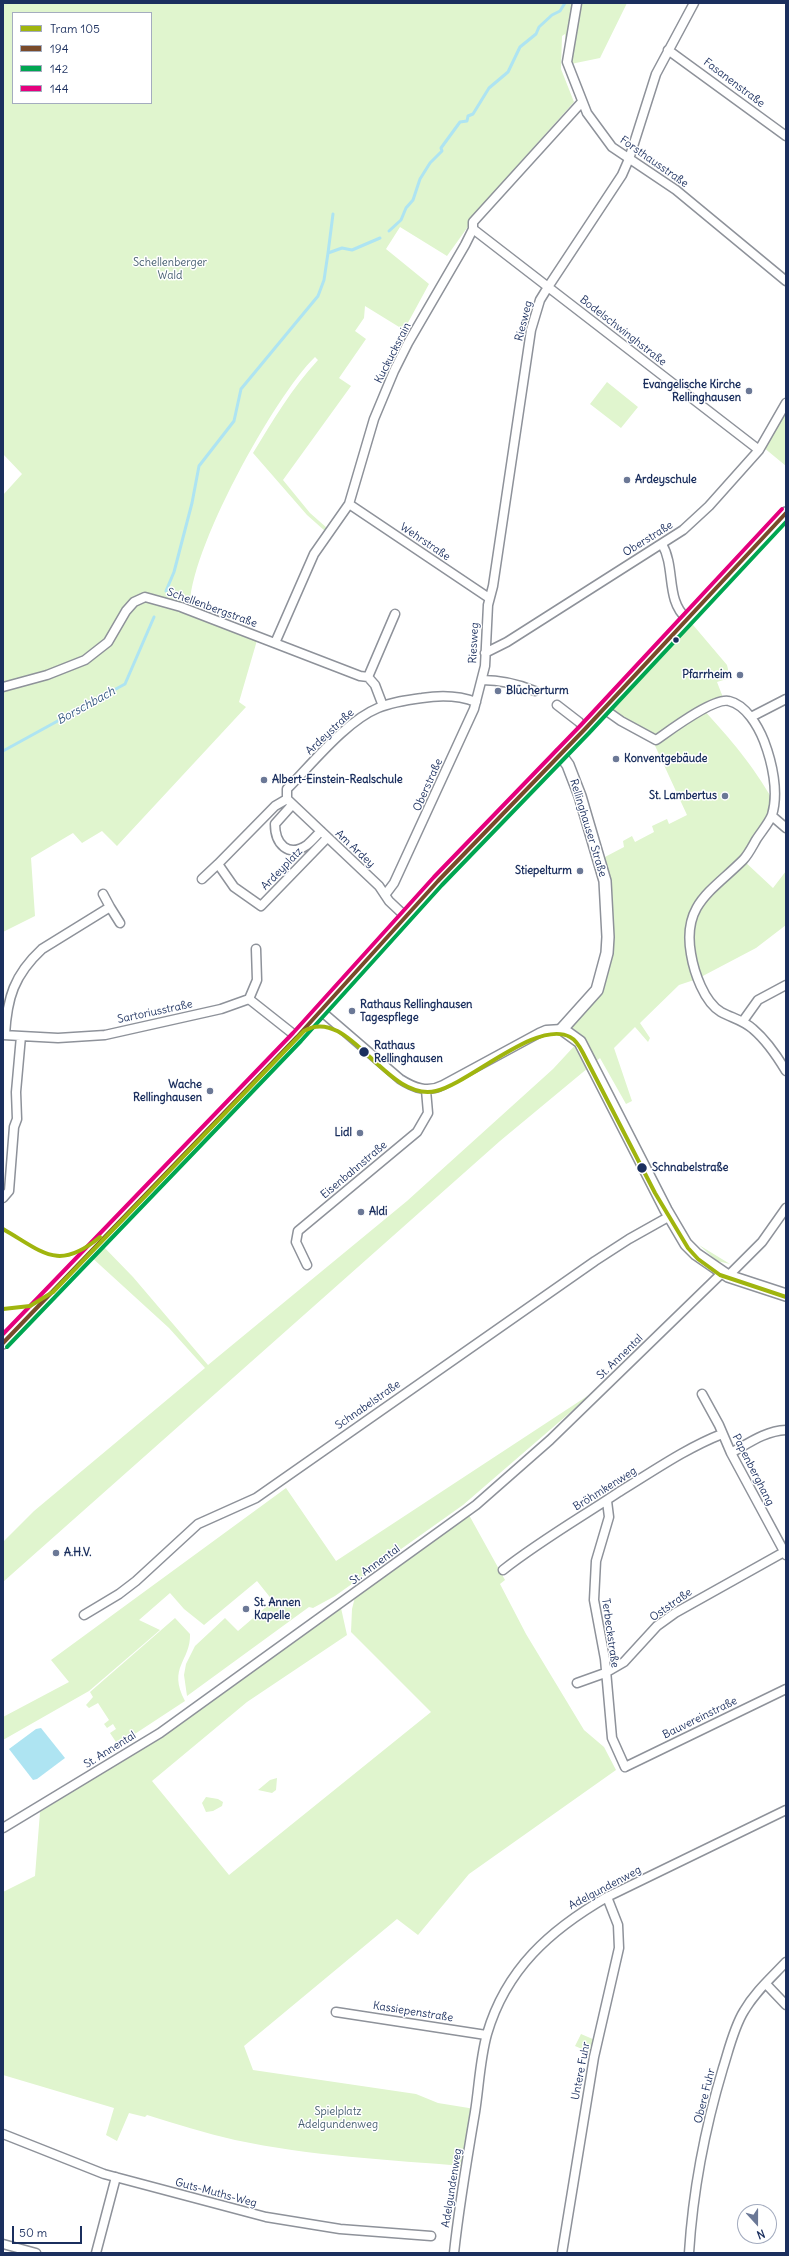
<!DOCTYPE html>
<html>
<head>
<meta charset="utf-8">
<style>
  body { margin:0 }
  #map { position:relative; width:789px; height:2256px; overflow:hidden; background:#fff; font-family:Delius,sans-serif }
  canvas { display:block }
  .frame { position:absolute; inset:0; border:4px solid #1b2f5e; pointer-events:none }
  .legend { position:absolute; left:12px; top:12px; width:140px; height:92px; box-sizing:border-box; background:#fff; border:1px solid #a4acbf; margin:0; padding:5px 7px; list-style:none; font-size:12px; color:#1b2f5e }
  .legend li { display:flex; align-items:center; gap:8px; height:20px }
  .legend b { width:20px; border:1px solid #a4acbf }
  .north { position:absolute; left:737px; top:2204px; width:40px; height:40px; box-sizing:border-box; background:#fff; border:1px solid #a4acbf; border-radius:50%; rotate:159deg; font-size:11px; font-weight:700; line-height:16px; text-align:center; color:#1b2f5e }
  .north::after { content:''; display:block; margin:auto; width:14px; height:18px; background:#6b7896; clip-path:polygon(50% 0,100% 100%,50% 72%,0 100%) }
  .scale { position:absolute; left:12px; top:2226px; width:70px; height:18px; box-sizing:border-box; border:2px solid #1b2f5e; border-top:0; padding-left:5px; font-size:12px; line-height:14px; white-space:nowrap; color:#1b2f5e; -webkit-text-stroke:3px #fff; paint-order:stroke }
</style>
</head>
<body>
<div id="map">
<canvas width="789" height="2256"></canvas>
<div class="frame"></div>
<ul class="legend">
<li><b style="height:5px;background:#a0b50e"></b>Tram 105</li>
<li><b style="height:5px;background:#7a4b2a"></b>194</li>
<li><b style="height:5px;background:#00a651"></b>142</li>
<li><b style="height:5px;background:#e5007d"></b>144</li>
</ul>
<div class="north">N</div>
<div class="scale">50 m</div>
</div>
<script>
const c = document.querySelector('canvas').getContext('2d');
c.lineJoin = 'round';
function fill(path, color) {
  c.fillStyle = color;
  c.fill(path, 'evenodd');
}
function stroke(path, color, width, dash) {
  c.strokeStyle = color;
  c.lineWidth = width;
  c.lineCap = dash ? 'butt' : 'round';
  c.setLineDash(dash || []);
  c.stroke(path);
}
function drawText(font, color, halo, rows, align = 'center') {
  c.font = font + ' Delius,sans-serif';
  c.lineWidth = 3;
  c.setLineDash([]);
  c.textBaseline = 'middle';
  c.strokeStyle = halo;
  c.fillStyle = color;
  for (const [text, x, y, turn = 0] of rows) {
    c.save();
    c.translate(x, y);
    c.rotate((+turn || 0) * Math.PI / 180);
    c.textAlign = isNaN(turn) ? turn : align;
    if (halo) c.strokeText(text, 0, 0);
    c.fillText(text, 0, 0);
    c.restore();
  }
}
fill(new Path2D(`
  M 3,3 L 627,3 L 600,58 L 566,65 L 565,34 L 562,36 L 561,69 L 574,102 L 490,196 L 447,256 L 400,227 L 386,249 L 429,284 L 404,330 L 365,306 L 364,318 L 355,331 L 366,339 L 339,378 L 351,386 L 283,480 L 310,513 L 327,528 L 325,531 L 307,515 L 253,453 C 273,420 292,388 318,360 L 315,357 C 275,395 187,554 190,609 L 258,637 L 239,702 L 246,707 L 117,846 L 102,831 L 82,843 L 73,833 L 31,858 L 35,916 L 3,932 L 3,495 L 22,474 L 3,454 ZM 13,13 L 151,13 L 151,103 L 13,103 Z
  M 607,382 L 638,407 L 621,428 L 590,404 Z
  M 786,405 L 786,466 L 763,447 Z
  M 688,619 L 727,665 L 730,678 L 717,682 L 724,700 L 703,709 C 732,741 752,764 774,802 C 767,842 717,889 690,920 L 697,979 L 679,985 L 640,1023 L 650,1038 L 648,1042 L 635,1027 L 614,1048 L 632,1101 L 626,1104 L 600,1058 L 500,1141 L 3,1582 L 3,1542 L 34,1511 L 205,1368 L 169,1328 L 89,1255 L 100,1243 L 133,1277 L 208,1365 L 407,1201 L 553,1069 L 578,1042 L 567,1033 L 605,973 L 603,858 L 624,847 L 623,841 L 632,836 L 635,842 L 654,832 L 652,826 L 667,819 L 669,824 L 687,815 L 651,737 L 604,709 Z
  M 743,860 L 773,888 L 786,871 L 786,925 L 756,948 L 699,978 L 691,955 L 695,911 Z
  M 699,1245 L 730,1264 L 717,1261 Z
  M 595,1391 L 463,1505 L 335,1596 L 313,1608 L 309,1607 L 187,1696 L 184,1675 L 186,1664 L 195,1646 L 225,1618 L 238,1631 L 273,1601 L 257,1581 L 204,1625 L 184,1609 L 170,1593 L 139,1620 L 160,1630 L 89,1691 L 3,1740 L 3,1717 L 69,1682 L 51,1660 L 286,1488 L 336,1561 Z
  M 469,1515 L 505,1580 L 500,1584 L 526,1634 L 584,1730 L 604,1747 L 616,1770 L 469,1874 L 418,1935 L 397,1919 L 244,2046 L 253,2070 L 416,2094 L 438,2103 L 475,2109 L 465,2166 C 389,2160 310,2156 235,2140 C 205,2133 176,2124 147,2115 L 145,2117 L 129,2113 L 117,2141 L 106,2135 L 114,2108 L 3,2075 L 3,1892 L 35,1876 L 40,1812 L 161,1736 L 341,1608 L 347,1635 L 247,1702 L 152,1781 L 229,1875 L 431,1712 L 351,1632 L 352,1609 L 355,1597 Z
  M 175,1618 L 190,1634 C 191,1661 167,1667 185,1701 L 118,1745 L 110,1733 L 116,1729 L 113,1724 L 107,1728 L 104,1724 L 109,1720 L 98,1703 L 89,1708 L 86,1705 L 93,1697 L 90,1692 Z
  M 277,1778 L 276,1790 L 272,1793 L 258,1790 L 270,1780 Z
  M 206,1797 L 218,1799 L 223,1802 L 222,1806 L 213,1811 L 206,1812 L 202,1803 Z
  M 581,2034 L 595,2040 L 589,2052 L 575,2046 Z`), '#e0f5ce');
fill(new Path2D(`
  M 41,1728 L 65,1758 L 37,1779 L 33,1780 L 9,1749 L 36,1729 Z`), '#aee4f2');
stroke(new Path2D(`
  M 389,231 L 401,220 L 406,208 L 413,200 L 420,179 L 430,163 L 442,151 L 441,148 L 460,122 L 467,121 L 468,116 L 473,114 L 489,88 L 508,72 L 520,47 L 536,34 L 539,27 L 552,15 L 560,11 L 565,3
  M 328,253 L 333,214
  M 166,591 L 174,572 L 192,503 L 199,466 L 234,421 L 241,389 L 318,296 L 324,280 L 328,253 L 342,248 L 352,250 L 380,238
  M 3,751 L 125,684 L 154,617`), '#aee4f2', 3);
const street = new Path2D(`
  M 577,3 L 567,62 L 587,113 L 612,147 L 676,190 L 786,281
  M 668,50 L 786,136
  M 473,229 L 759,450
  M 349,504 L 489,598
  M 662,544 C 676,568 665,600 687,619
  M 275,643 L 314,554 L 349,504 L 374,419 L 394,371 L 408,343 L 465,245 L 473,229 L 473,222 L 581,103
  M 485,653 L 507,642 L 683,530 L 709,506 L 759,450 L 786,403
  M 368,677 L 395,614
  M 482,680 C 501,680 518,684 535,691
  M 3,687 L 47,675 L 85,660 L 108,642 L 126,611 L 134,602 L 145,597 L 181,607 L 360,676 L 368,677 L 375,685 L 383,706
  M 557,705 L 579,722 L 585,729
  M 604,709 L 621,721 L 656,740 C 669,731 714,697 729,701 C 746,705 758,726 764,741 C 772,762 779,792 772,815 C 769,823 761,832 756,840 C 752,847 748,855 743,860 C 712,891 682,904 691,954 C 694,972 704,1002 721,1012 C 732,1018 743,1020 753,1029 C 766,1040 777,1056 786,1071
  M 751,717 L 786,699
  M 287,799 L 275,806 L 218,864 L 234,887 L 261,906 L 327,838
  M 287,799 L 287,789 C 312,764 346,721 378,708 C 392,702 407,700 422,698 C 441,695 458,695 476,702
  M 287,799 L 379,886 L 389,901 L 406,917
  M 292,805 L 275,824 C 275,844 288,858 307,845 C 312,841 316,836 321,831
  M 772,816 L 786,828
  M 202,879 L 218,864
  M 103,894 L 110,907
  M 385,895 L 394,883 L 474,709 L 485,666 L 488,605 L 493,586 L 531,330 L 540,300 L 548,287 L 622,175 L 629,159 L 656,74 L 694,3
  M 249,999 L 297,1037
  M 249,999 L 257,980 L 256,949
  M 321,1011 L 400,1079 C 414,1088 428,1093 443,1085 L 539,1033 L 546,1030 L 562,1029
  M 743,1021 L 758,1000 L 786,985
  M 3,1035 L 58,1038 L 105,1035 L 221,1009 L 249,999
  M 5,1035 C 7,998 14,975 42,949 L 110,907 L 120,923
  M 3,1198 L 9,1191 L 14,1127 L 17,1119 L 16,1092 L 21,1036
  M 307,1265 L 296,1242 L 298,1231 L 417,1132 L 428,1113 L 426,1090
  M 728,1276 L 762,1242 L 786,1208
  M 702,1394 L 719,1425 L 731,1453 L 786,1555
  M 731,1453 C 749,1443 765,1431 786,1430
  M 607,1501 L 609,1517 L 596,1561 L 594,1600 L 605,1659 L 612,1738 L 625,1767 L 786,1689
  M 503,1570 C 540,1541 580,1518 619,1492 C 652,1472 686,1448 722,1434
  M 84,1615 L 119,1594 L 136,1581 L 198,1524 L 256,1498 L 595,1261 L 629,1239 L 670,1216
  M 577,1683 L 605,1673 L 624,1662 L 657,1626 L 675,1613 L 784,1552
  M 3,1828 L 160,1733 L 476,1505 L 550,1440 L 722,1273
  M 766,1984 L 786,2005
  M 336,2012 L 486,2035
  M 3,2134 L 104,2174 L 266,2217 L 340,2229 L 431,2236
  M 3,2244 L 36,2253
  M 96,2253 L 116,2177
  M 454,2253 C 459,2206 467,2159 475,2112 C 479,2087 480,2059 487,2034 C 506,1969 550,1930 607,1897 L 786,1810
  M 562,2253 L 594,2057 L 619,1948 L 618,1925 L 607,1897
  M 689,2253 C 693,2190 705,2128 723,2068 C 729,2049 734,2027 744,2011 C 755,1992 771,1978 786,1962`);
const secondary = new Path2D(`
  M 560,754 L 568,765 L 580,796 L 605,881 L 608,937 L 607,953 L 597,990 L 562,1029 L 580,1042 L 666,1210 L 686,1244 L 696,1254 L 728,1276 L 786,1295
  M 3,1343 L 297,1037 L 438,881 L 585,729 L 786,513`);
stroke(street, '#8e929a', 11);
stroke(secondary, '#8e929a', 14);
stroke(street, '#fff', 8);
stroke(secondary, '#fff', 11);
stroke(new Path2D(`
  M 3,1343 L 297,1037 L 438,881 L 585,729 L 786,513`), '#7a4b2a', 4);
stroke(new Path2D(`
  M 7,1347 L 301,1041 L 442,885 L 589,733 L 786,522`), '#00a651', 4);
stroke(new Path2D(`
  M 3,1334 L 293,1033 L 434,877 L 581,725 L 782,509`), '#e5007d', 4);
stroke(new Path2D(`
  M 3,1229 C 43,1252 58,1272 100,1237
  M 3,1309 L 30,1306 L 53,1292 L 304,1031 C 349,1004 386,1103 436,1091 C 470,1083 537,1019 570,1037 C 576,1040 580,1047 583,1053 L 655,1193 L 688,1248 L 698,1259 L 720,1275 L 786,1297`), '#a0b50e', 4);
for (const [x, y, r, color] of [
  [749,391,4,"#6b7896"],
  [627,480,4,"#6b7896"],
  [676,640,3.5,"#1b2f5e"],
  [740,675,4,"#6b7896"],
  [498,691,4,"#6b7896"],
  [616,759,4,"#6b7896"],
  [264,780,4,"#6b7896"],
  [725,796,4,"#6b7896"],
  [580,871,4,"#6b7896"],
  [352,1011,4,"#6b7896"],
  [364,1052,5.5,"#1b2f5e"],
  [210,1091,4,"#6b7896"],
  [360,1133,4,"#6b7896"],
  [642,1168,5.5,"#1b2f5e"],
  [361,1212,4,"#6b7896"],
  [56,1553,4,"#6b7896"],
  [246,1609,4,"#6b7896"]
]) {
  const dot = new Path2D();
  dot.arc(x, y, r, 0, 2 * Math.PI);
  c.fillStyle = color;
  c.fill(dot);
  stroke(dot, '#fff', 1.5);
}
drawText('11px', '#1b2f5e', '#fff', [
  ["Fasanenstraße",734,83,37],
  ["Forsthausstraße",654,162,35],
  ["Riesweg",524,321,-76],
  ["Bodelschwinghstraße",623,331,38],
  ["Kuckucksrain",393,353,-63],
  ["Oberstraße",648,539,-32],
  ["Wehrstraße",425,542,34],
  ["Schellenbergstraße",212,608,20],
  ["Riesweg",474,643,-87],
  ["Ardeystraße",330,732,-43],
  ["Oberstraße",428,785,-66],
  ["Rellinghauser Straße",588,828,73],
  ["Am Ardey",355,849,43],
  ["Ardeyplatz",282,869,-46],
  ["Sartoriusstraße",155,1012,-12],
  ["Eisenbahnstraße",354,1170,-40],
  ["St. Annental",620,1357,-44],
  ["Schnabelstraße",368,1405,-35],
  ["Papenberghang",753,1470,63],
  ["Bröhmkenweg",605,1489,-32],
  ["St. Annental",375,1565,-36],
  ["Oststraße",671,1605,-35],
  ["Terbeckstraße",610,1633,82],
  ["Bauvereinstraße",700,1718,-26],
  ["St. Annental",110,1750,-32],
  ["Adelgundenweg",605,1888,-28],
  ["Kassiepenstraße",413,2012,9],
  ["Untere Fuhr",581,2071,-79],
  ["Obere Fuhr",705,2096,-76],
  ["Adelgundenweg",452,2188,-81],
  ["Guts-Muths-Weg",216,2193,15]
]);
drawText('11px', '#465e70', '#fff', [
  ["Schellenberger",170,263],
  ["Wald",170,276],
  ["Spielplatz",338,2112],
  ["Adelgundenweg",338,2125]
]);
drawText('bold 11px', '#1b2f5e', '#fff', [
  ["Evangelische Kirche",741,385,"right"],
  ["Rellinghausen",741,398,"right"],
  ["Ardeyschule",635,480],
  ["Pfarrheim",732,675,"right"],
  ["Blücherturm",506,691],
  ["Konventgebäude",624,759],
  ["Albert-Einstein-Realschule",272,780],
  ["St. Lambertus",717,796,"right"],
  ["Stiepelturm",572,871,"right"],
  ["Rathaus Rellinghausen",360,1005],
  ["Tagespflege",360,1018],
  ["Wache",202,1085,"right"],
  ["Rellinghausen",202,1098,"right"],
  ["Lidl",352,1133,"right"],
  ["Aldi",369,1212],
  ["A.H.V.",64,1553],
  ["St. Annen",254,1603],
  ["Kapelle",254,1616]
], 'left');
drawText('bold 11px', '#1b2f5e', '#fff', [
  ["Rathaus",374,1046],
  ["Rellinghausen",374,1059],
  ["Schnabelstraße",652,1168]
], 'left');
drawText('italic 12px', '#375a82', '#fff', [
  ["Borschbach",86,706,-29]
]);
</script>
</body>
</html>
